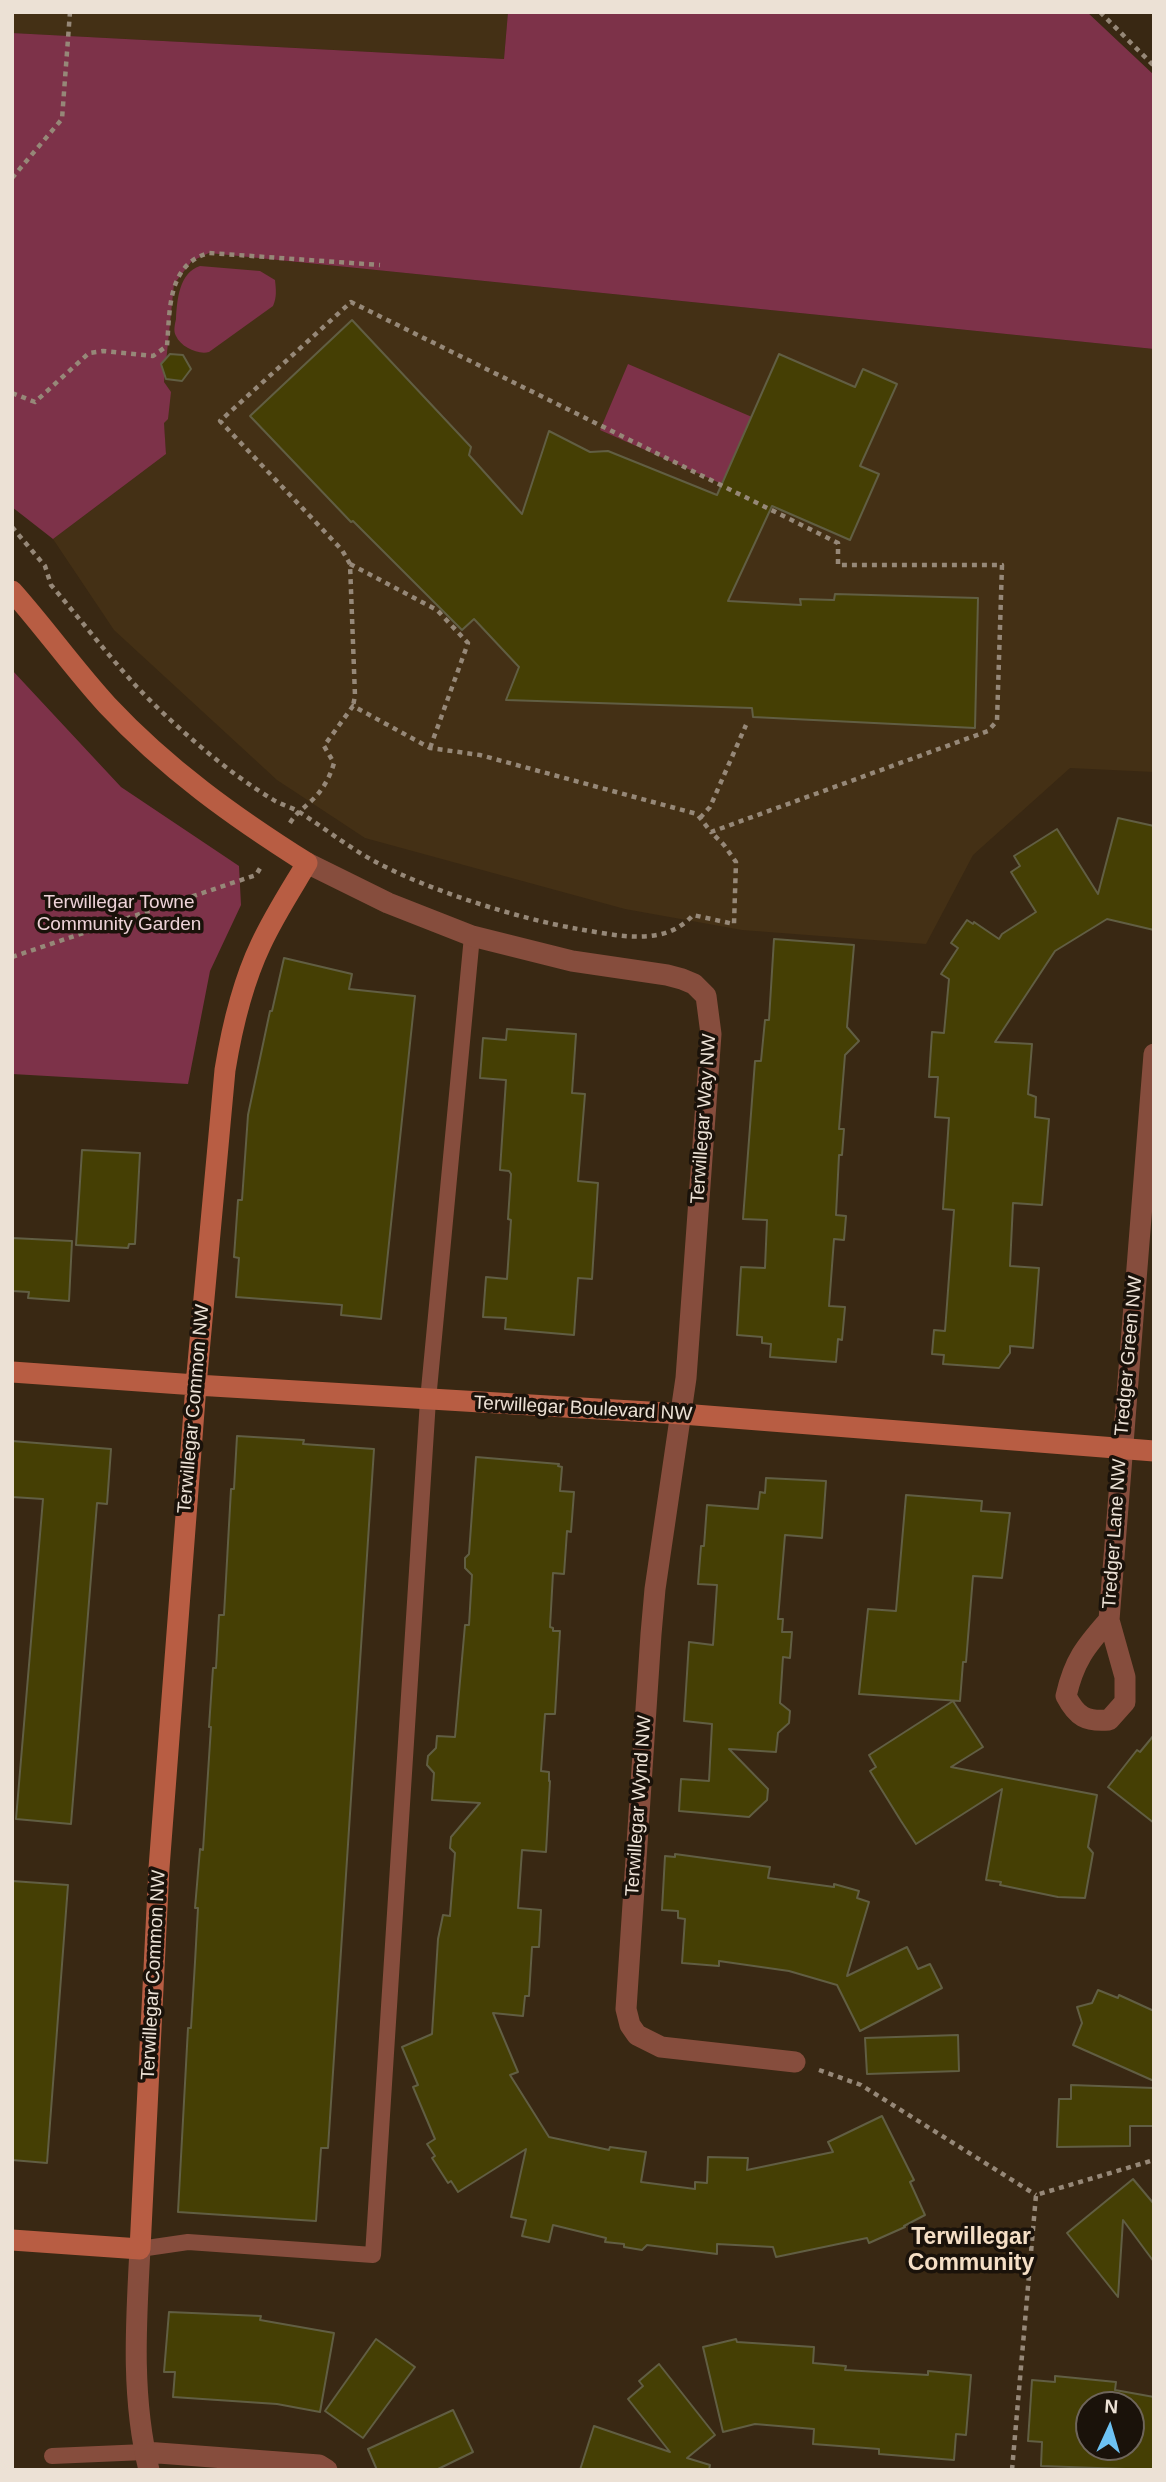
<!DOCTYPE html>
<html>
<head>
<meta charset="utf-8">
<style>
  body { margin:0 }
  #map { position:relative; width:1166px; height:2482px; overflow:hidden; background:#392813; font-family:Helvetica,sans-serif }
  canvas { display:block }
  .frame { position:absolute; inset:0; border:14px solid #ece1d5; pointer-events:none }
  .north { position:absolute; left:1075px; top:2391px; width:70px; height:70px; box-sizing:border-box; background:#1a120a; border:2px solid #6e655b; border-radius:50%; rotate:4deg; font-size:19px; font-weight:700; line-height:28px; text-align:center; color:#ece1d5 }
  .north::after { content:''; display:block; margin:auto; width:24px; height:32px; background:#6dc2f3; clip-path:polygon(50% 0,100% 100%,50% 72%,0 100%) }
</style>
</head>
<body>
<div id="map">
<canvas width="1166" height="2482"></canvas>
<div class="frame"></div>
<div class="north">N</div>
</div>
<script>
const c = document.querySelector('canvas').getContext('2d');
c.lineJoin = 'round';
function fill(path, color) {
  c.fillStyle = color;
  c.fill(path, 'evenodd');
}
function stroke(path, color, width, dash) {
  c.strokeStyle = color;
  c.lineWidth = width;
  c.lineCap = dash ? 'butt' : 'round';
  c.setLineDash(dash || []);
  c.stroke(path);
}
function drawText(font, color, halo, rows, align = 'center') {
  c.font = font + ' Helvetica,sans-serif';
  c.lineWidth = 7;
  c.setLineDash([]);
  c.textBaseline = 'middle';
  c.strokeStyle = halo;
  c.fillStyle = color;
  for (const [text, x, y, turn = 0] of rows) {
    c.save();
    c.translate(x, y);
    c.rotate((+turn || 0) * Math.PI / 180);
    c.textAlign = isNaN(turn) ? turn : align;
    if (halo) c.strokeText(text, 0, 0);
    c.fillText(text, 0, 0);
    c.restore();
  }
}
fill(new Path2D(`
  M 12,12 L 508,12 L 504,59 L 12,33 Z
  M 209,253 L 1154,349 L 1154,772 L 1070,768 L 973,855 L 926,944 L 742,930 L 625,909 L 365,838 L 277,780 L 114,630 L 53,539 L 166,454 L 162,401 L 172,290 L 179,276 L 192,261 Z`), '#443015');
fill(new Path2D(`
  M 508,12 L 1087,12 L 1154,75 L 1154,349 L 209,253 L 192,261 L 174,284 L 164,382 L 171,392 L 168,419 L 164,423 L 166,454 L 53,539 L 12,507 L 12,33 L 504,59 Z
  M 200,266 L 260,271 L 275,280 C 276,290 277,297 273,306 L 209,352 C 198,355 181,347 176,336 C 173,331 175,324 176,319 C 177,300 179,273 200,266 Z
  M 628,364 L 752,417 L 722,484 L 600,430 Z
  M 12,670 L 121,787 L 239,866 L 241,905 L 210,971 L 188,1084 L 12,1074 Z`), '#7d3249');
const building = new Path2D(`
  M 352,320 L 471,447 L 469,455 L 522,514 L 549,431 L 590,452 L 608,451 L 717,495 L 779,354 L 855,387 L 863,369 L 897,384 L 860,466 L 879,474 L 850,540 L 772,506 L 728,601 L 801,605 L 800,599 L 834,600 L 835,594 L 978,598 L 975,728 L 753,717 L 752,708 L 506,700 L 519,667 L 474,619 L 462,630 L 353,521 L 351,522 L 250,416 Z
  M 170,354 L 183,355 L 191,369 L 182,381 L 166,379 L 161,364 Z
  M 1118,818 L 1154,826 L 1154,930 L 1107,919 L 1055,951 L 995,1042 L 1032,1044 L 1028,1094 L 1036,1097 L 1035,1117 L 1049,1119 L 1042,1205 L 1013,1203 L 1010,1266 L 1039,1268 L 1033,1348 L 1010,1346 L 1010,1353 L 999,1368 L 943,1364 L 944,1355 L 932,1354 L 934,1330 L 945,1331 L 954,1210 L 943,1209 L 949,1118 L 935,1117 L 938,1077 L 929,1077 L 932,1032 L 944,1033 L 949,979 L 941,974 L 958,948 L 951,943 L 967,920 L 973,924 L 974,922 L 999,939 L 1002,934 L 1036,912 L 1011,872 L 1020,866 L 1014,856 L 1057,829 L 1098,894 Z
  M 774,939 L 854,945 L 847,1027 L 859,1041 L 845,1055 L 839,1129 L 844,1129 L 842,1155 L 839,1155 L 836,1215 L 846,1216 L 844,1240 L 834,1239 L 829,1306 L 845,1307 L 842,1340 L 838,1339 L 836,1362 L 770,1357 L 771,1344 L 762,1343 L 762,1337 L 737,1335 L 741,1267 L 765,1268 L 767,1220 L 743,1219 L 755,1061 L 761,1061 L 765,1020 L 769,1020 Z
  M 284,958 L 352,974 L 349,989 L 415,996 L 381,1319 L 341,1315 L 342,1305 L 236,1297 L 239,1258 L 234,1257 L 238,1200 L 242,1200 L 248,1115 L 270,1011 L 272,1011 Z
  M 507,1029 L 576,1034 L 572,1093 L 585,1094 L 578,1181 L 598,1183 L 592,1279 L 578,1278 L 574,1335 L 505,1329 L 506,1318 L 483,1317 L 486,1277 L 507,1279 L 511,1220 L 508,1219 L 511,1174 L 509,1171 L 500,1170 L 506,1080 L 480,1078 L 483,1038 L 506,1040 Z
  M 82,1150 L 140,1153 L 135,1244 L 129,1244 L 128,1248 L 76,1245 Z
  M 12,1238 L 72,1241 L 69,1301 L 28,1298 L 29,1292 L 12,1291 Z
  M 237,1436 L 304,1440 L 303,1444 L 374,1449 L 328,2148 L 321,2148 L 316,2221 L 178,2212 L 188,2028 L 191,2028 L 195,1962 L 198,1908 L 195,1908 L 200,1849 L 203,1850 L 211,1727 L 209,1727 L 213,1668 L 216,1668 L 219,1615 L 224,1615 L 231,1489 L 234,1489 Z
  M 12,1441 L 111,1449 L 107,1504 L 97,1503 L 71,1824 L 16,1819 L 43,1499 L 12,1497 Z
  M 476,1457 L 559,1464 L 558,1466 L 562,1467 L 560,1491 L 574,1492 L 571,1532 L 567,1531 L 564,1574 L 553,1573 L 550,1627 L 553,1628 L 553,1631 L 560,1631 L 555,1714 L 545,1714 L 541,1771 L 549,1772 L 549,1781 L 550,1781 L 546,1852 L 522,1850 L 518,1908 L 541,1910 L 539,1947 L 532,1947 L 529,1996 L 525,1996 L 523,2016 L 493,2013 L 518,2072 L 510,2075 L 549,2137 L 609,2150 L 610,2147 L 646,2152 L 641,2182 L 695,2189 L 695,2182 L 707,2183 L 708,2157 L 748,2158 L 747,2170 L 833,2152 L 828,2142 L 882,2116 L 914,2180 L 910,2182 L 925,2215 L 904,2226 L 905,2227 L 869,2243 L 867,2238 L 776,2257 L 773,2247 L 717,2244 L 717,2254 L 647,2245 L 642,2250 L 624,2247 L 624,2244 L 605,2242 L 606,2238 L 553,2225 L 549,2242 L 522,2236 L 526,2220 L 511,2217 L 526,2149 L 458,2192 L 451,2181 L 448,2183 L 432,2158 L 435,2156 L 427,2144 L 435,2139 L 413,2087 L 418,2085 L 402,2047 L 432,2034 L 438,1939 L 443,1915 L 450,1916 L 455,1853 L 450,1848 L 451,1837 L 480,1803 L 432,1800 L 434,1773 L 427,1765 L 428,1756 L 436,1748 L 437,1736 L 455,1737 L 465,1625 L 469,1625 L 472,1575 L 465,1568 L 465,1558 L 469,1554 Z
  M 766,1478 L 826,1481 L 822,1538 L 785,1535 L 778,1619 L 783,1619 L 782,1632 L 792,1632 L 790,1658 L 783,1657 L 780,1703 L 790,1711 L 789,1723 L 778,1733 L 776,1752 L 729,1749 L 768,1789 L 767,1800 L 749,1817 L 679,1811 L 681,1779 L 709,1781 L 712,1724 L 684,1721 L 689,1642 L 713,1645 L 717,1585 L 698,1584 L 701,1546 L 704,1546 L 707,1505 L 758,1509 L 760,1492 L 765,1493 Z
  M 906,1495 L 982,1501 L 981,1511 L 1010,1513 L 1002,1578 L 973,1576 L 966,1662 L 963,1662 L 960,1701 L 859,1694 L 868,1609 L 896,1611 Z
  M 953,1701 L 983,1747 L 951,1767 L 1097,1795 L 1088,1847 L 1093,1853 L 1085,1898 L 1058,1897 L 1000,1885 L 1001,1882 L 986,1880 L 1002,1789 L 916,1844 L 901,1821 L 870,1771 L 876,1767 L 869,1755 Z
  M 1154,1735 L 1154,1823 L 1108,1787 L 1137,1750 L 1140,1752 Z
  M 675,1854 L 770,1867 L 768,1878 L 834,1887 L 834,1884 L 859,1891 L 857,1898 L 869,1902 L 847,1976 L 907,1947 L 918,1969 L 930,1964 L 942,1988 L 860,2031 L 837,1985 L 789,1971 L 719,1961 L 719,1966 L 682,1963 L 685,1919 L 678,1918 L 678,1911 L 662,1910 L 665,1856 L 675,1857 Z
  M 12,1881 L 68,1885 L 47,2163 L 12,2160 Z
  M 1098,1990 L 1118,1998 L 1119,1995 L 1154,2011 L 1154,2081 L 1073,2045 L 1082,2023 L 1077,2007 L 1092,2003 Z
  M 958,2035 L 959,2071 L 867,2074 L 865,2038 Z
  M 1071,2085 L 1154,2088 L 1154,2126 L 1130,2126 L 1130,2146 L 1057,2147 L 1059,2099 L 1071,2099 Z
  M 1133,2179 L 1154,2204 L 1154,2262 L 1123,2220 L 1118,2297 L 1067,2233 Z
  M 169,2312 L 261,2316 L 260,2320 L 334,2333 L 320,2412 L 277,2404 L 173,2397 L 175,2372 L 164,2372 Z
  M 376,2339 L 415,2367 L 363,2438 L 325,2411 Z
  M 736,2339 L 737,2342 L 814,2347 L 813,2363 L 846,2366 L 845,2370 L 928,2375 L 928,2371 L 971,2375 L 966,2435 L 956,2434 L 954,2460 L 879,2454 L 879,2449 L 813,2444 L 814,2429 L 755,2424 L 723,2432 L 703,2347 Z
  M 659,2364 L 715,2435 L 687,2458 L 710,2465 L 709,2470 L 580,2470 L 594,2426 L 670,2452 L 628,2399 L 643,2386 L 639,2381 Z
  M 1055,2376 L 1116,2382 L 1115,2390 L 1154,2397 L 1154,2470 L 1041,2466 L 1042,2442 L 1028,2441 L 1032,2380 L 1055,2382 ZM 1089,2405 L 1131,2405 L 1131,2447 L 1089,2447 Z
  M 453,2410 L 473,2452 L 436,2470 L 377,2470 L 368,2449 Z`);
fill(building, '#453f04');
stroke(building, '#615e43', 2);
stroke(new Path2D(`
  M 1100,12 L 1154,66
  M 12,178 L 62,119 L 70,12
  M 12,393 L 35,402 L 89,353 L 103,351 L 153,356 L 167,346 C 170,311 167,264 209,253 L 380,265
  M 12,527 L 45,566 L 51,585 C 80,619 107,654 137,687 C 172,724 228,773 272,799 C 281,805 292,807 301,813 C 324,828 347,846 372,860 C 427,890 516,918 578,929 C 616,935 664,948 693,915 L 734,924 L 736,862 L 724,845 L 711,832
  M 350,564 L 437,610 L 468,643 L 430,748
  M 700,818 L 710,807 L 746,725
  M 290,823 C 296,813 302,810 310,802 C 322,792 330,777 334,763 L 324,746 L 353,706 L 430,748 L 480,755 L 697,814 L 711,832 L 988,731 L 997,721 L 1002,565 L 838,565 L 838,543 L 351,302 L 220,421 L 342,550 L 350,564 L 355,696 L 353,706
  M 12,957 L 256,875 L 262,865
  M 819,2070 L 861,2085 L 1036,2195
  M 1012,2470 L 1036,2195 L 1154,2160`), '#968878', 4.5, [5, 5]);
stroke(new Path2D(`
  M 140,2249 L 188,2242 L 373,2255 L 428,1400 L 472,936
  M 52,2456 L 145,2452`), '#864d3d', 16);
stroke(new Path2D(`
  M 307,863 L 388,903 L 472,936 L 572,961 L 667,975 L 682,979 L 694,984 L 706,996 L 711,1034 L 686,1378 L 655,1589 L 651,1634 L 626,2009 L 630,2025 L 637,2035 L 661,2047 L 795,2062
  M 1109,1620 C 1085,1647 1074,1661 1066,1696 C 1077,1717 1086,1722 1109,1720 L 1125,1702 L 1125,1677 L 1109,1620 L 1154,1054
  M 140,2249 C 136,2323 131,2397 149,2470
  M 145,2452 L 319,2465 L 327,2470`), '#864d3d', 21);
stroke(new Path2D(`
  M 12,591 C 45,628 74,669 107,705 C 167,769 234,817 307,863 C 291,890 274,916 261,944 C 242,984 232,1027 225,1070 L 196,1385 L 159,1868 L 140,2249 L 12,2240
  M 12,1372 L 196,1385 L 682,1414 L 1154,1451`), '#b85d43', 21);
drawText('19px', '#eed3d8', '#1a120a', [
  ["Terwillegar Towne",119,903],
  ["Community Garden",119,925]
]);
drawText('19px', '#ece1d5', '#1a120a', [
  ["Terwillegar Way NW",704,1119,-86],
  ["Tredger Green NW",1129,1356,-85],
  ["Terwillegar Common NW",194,1409,-85],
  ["Terwillegar Boulevard NW",583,1409,3],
  ["Tredger Lane NW",1115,1534,-86],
  ["Terwillegar Wynd NW",639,1806,-86],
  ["Terwillegar Common NW",154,1975,-87]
]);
drawText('bold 23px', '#f5dfc6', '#1a120a', [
  ["Terwillegar",971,2238],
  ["Community",971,2264]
]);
</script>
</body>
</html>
